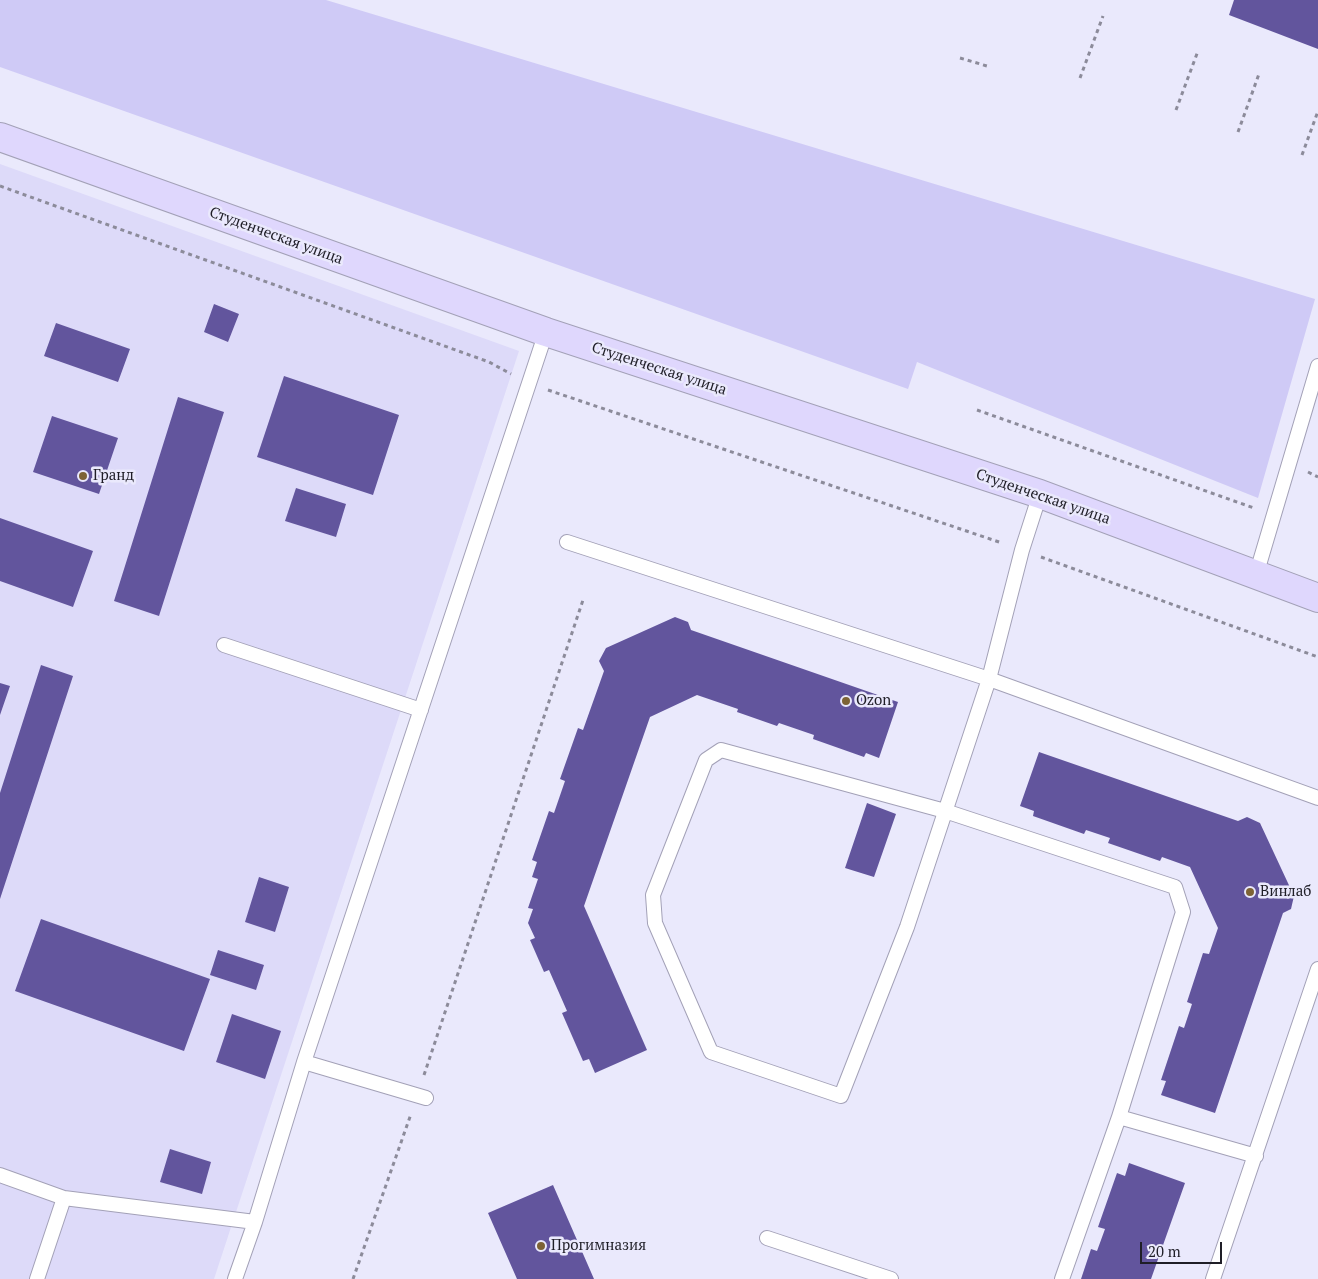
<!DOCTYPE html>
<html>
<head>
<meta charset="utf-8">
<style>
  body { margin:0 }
  #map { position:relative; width:1318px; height:1279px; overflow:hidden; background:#eae9fc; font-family:"PT Serif",serif }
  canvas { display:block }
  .scale { position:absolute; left:1140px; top:1242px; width:82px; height:22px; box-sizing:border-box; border:2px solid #1f1e27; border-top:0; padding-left:6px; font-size:15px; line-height:18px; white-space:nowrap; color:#1f1e27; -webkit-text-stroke:4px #eae9fc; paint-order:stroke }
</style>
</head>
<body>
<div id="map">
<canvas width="1318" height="1279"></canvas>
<div class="scale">20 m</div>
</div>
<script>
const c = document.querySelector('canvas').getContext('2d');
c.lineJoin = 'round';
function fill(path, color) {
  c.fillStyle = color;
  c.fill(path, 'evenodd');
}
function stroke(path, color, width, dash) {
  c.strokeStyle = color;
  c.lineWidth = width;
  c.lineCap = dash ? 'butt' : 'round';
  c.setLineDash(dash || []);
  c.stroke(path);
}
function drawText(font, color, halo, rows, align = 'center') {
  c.font = font + ' "PT Serif",serif';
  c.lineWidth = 5;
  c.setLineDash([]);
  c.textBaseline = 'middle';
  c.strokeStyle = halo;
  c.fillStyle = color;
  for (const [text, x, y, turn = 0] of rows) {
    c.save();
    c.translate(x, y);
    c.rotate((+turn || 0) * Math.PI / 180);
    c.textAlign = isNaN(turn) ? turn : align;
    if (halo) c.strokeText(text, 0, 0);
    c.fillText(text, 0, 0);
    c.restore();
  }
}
fill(new Path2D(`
  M 0,164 L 519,351 L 214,1279 L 0,1279 Z`), '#dddaf9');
fill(new Path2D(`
  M 0,0 L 326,0 L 1315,299 L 1258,498 L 917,362 L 908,389 L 0,67 Z`), '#cfcaf6');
fill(new Path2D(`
  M 1234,0 L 1318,0 L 1318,49 L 1229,15 Z
  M 214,304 L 239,314 L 228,342 L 204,332 Z
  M 56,323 L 130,349 L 118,382 L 44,356 Z
  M 284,376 L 399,415 L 373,495 L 257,457 Z
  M 178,397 L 224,412 L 159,616 L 114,601 Z
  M 52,416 L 118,438 L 99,494 L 33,472 Z
  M 296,488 L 346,504 L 336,537 L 285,521 Z
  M 0,518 L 93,551 L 73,607 L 0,581 Z
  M 675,617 L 688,622 L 691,630 L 898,702 L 879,758 L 866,753 L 864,757 L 813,739 L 814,735 L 779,723 L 777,726 L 737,712 L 738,709 L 697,695 L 650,717 L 584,906 L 647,1050 L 595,1073 L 589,1059 L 583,1061 L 562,1013 L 567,1011 L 549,970 L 544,972 L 530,940 L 535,938 L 528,923 L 533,909 L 528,908 L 538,879 L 532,877 L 537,862 L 532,860 L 549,811 L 554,813 L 565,781 L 560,779 L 578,728 L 583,730 L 604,671 L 599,661 L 606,648 Z
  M 41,665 L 73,676 L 0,899 L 0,793 Z
  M 0,683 L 10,686 L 0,715 Z
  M 1039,752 L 1238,821 L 1247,817 L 1260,823 L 1294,896 L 1291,909 L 1283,913 L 1215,1113 L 1161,1095 L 1166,1081 L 1161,1080 L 1179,1026 L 1184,1028 L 1192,1004 L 1187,1002 L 1203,953 L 1209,954 L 1218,928 L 1190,867 L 1162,857 L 1160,861 L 1108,843 L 1110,838 L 1086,830 L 1084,834 L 1033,816 L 1034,811 L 1020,806 Z
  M 867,803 L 896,814 L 874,877 L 845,868 Z
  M 259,877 L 289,887 L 275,932 L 245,922 Z
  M 41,919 L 210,979 L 184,1051 L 15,991 Z
  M 218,950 L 264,965 L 256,990 L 210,975 Z
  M 232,1014 L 281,1031 L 265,1079 L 216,1062 Z
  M 170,1149 L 211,1162 L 202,1194 L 160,1182 Z
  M 1129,1163 L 1185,1183 L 1151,1279 L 1081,1279 L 1091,1249 L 1097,1251 L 1105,1229 L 1098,1227 L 1117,1173 L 1125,1176 Z
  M 553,1185 L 594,1279 L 517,1279 L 488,1213 Z`), '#62559d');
const service = new Path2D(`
  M 1040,494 L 1022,550 L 989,679 L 907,927 L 841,1096 L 711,1052 L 655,923 L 653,895 L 706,760 L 721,750 L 945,811 L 1175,887 L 1183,912 L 1119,1117 L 1256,1156
  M 567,542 L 989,679 L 1318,798
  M 1256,575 L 1318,366
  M 224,645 L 421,710
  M 304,1062 L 426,1098
  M 0,1175 L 64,1198
  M 767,1238 L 891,1279
  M 37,1279 L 64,1198 L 255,1222
  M 235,1279 L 255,1222 L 304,1062 L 546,332
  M 1062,1279 L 1119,1117
  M 1213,1279 L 1318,969`);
const secondary = new Path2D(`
  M 0,137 L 546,332 L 1040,494 L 1318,598`);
stroke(service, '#a3a1b7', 16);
stroke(secondary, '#a3a1b7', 30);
stroke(new Path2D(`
  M 960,58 L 987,66
  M 1080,78 L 1103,16
  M 1176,110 L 1198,51
  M 1238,132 L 1259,74
  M 1302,155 L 1318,111
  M 0,186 L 489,362 L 511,374
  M 548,390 L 1002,543
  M 977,410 L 1254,508
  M 1308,472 L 1318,477
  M 1041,557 L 1318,657
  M 424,1075 L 584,597
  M 353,1279 L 411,1114`), '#8c8b9a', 3, [4, 4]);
stroke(service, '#fff', 14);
stroke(secondary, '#dfd7fd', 28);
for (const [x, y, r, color] of [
  [83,476,5,"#7d6335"],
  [846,701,5,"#7d6335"],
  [1250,892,5,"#7d6335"],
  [541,1246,5,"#7d6335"]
]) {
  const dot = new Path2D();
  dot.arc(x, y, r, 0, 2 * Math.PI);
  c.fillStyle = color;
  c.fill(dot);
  stroke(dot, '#eae9fc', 2);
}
drawText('15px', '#1f1e27', '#eae9fc', [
  ["Студенческая улица",276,236,20],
  ["Студенческая улица",659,369,18],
  ["Студенческая улица",1043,497,19]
]);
drawText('15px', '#1f1e27', '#eae9fc', [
  ["Гранд",93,476],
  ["Ozon",856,701],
  ["Винлаб",1260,892],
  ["Прогимназия",551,1246]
], 'left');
</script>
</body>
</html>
